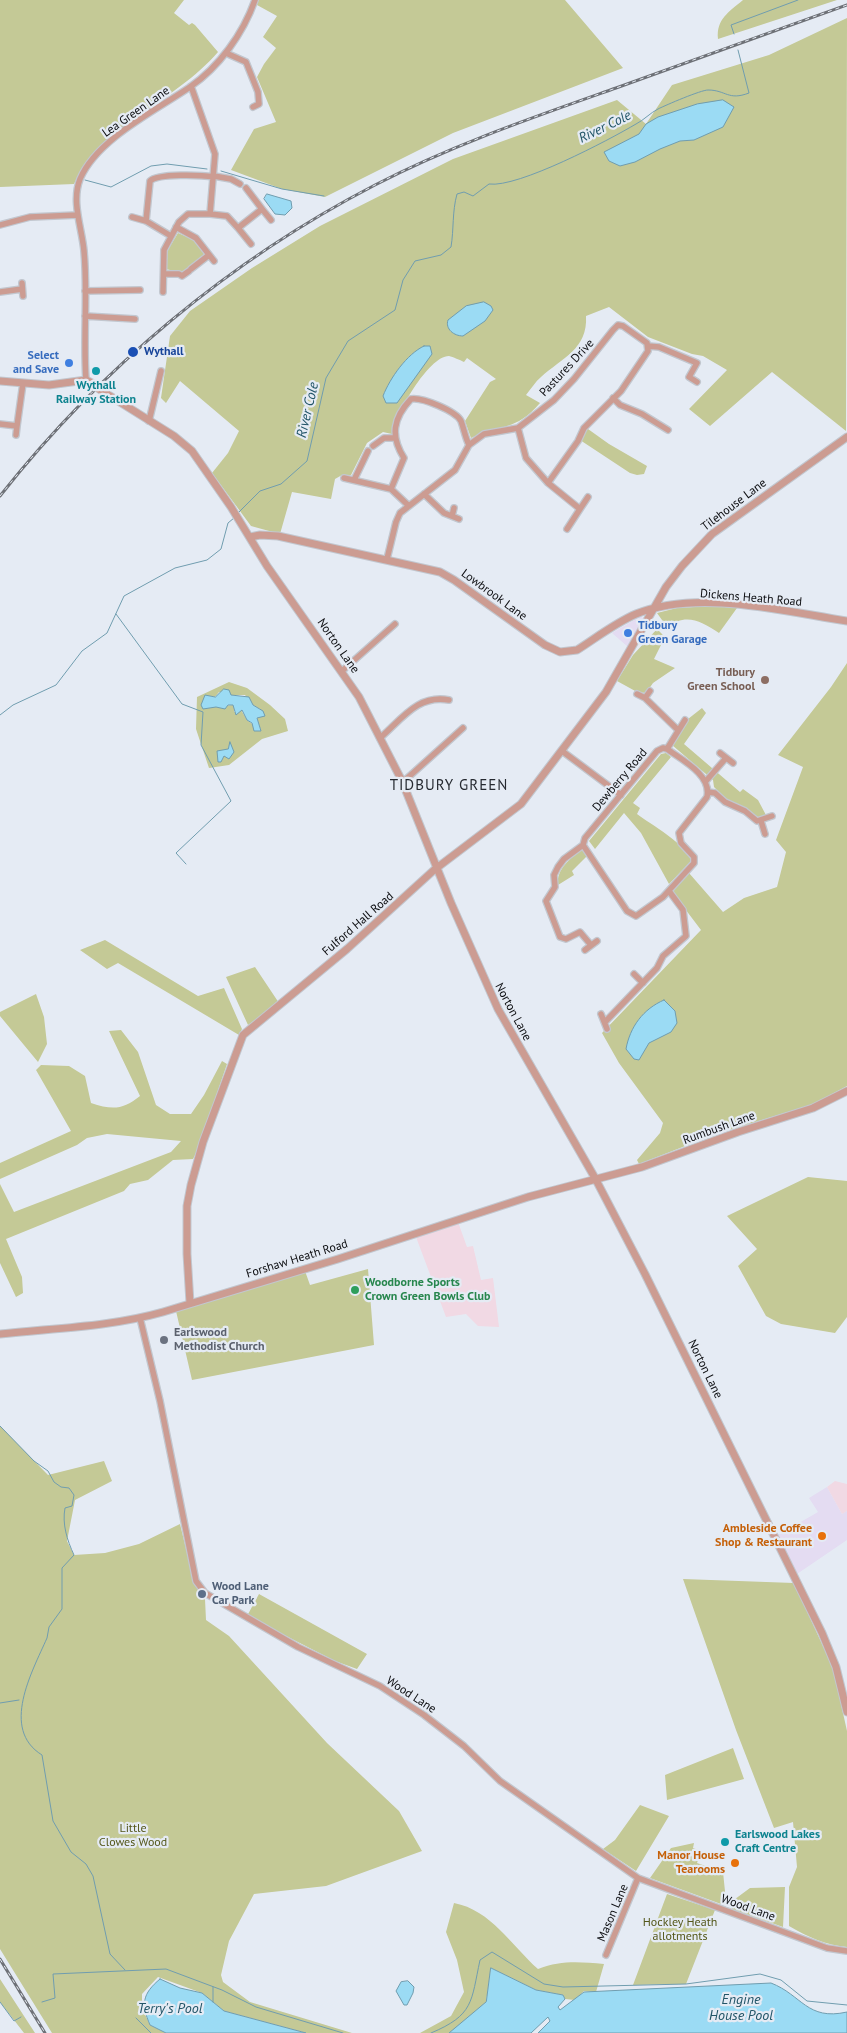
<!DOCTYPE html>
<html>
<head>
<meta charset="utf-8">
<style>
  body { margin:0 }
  canvas { display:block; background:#e5ebf4 }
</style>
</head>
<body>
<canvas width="847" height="2033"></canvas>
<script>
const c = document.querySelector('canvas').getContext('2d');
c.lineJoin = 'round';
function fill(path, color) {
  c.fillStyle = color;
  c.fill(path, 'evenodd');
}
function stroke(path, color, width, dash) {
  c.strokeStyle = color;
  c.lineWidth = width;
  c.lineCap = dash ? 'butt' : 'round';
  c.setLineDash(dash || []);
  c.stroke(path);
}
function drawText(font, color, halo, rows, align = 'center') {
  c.font = font + ' "PT Sans",sans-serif';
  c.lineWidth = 4.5;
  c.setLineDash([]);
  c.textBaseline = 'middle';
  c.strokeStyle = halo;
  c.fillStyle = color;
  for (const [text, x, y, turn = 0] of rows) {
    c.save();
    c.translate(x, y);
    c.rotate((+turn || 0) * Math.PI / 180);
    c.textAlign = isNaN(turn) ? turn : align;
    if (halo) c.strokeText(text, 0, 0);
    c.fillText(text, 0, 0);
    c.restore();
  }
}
fill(new Path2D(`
  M 641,616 L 644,620 L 628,647 L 612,633 Z
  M 827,1487 L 842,1514 L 847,1511 L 847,1540 L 797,1574 L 778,1535 L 818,1512 L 809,1498 Z`), '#e4dcf2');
fill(new Path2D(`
  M 458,1222 L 467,1247 L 473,1246 L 481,1280 L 493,1278 L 499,1327 L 478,1326 L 466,1314 L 446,1317 L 416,1237 Z
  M 835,1481 L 847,1484 L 847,1511 L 842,1514 L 827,1487 Z`), '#f1d9e4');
fill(new Path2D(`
  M 0,0 L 184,0 L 174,13 L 189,25 L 192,23 L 195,25 L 218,52 C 174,103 104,123 74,184 L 0,187 Z
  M 258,0 L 565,0 L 623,68 L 453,133 L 325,197 L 282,189 L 231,170 L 254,129 L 276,122 L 257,77 L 264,64 L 276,48 L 263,37 L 277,16 L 257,5 Z
  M 743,0 L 837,0 L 718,39 C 716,19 729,12 743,0 Z
  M 847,18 L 846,431 L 772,372 L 710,426 L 689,409 L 727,370 L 703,356 L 692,354 L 648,337 L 609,307 L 586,316 C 588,349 562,358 541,377 C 535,382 531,389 526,395 L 540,403 C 515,432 502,423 471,438 L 465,421 L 490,382 L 496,379 L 467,358 L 464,362 C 460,360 453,357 449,356 C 428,356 395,416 392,434 L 383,432 L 367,443 L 351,475 L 342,475 L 335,479 L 331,499 L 292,492 L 280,534 L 251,526 L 212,473 L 228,453 L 239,431 L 180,381 L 166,403 L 161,398 L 170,336 L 190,311 L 252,268 L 320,226 L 453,159 L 617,100 L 646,124 L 672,85 L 769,55 Z
  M 178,233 L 194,240 L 204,253 L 203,256 L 182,273 L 166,269 L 166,253 Z
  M 588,429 L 609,444 L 647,466 L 644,474 L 637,475 L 630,473 L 580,440 L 584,430 Z
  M 712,606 L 737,608 L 719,633 C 701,621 686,613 667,627 L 657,613 L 677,608 Z
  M 657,629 L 665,637 L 654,659 L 675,668 L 653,683 L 646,693 L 637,692 L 617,681 L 633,655 Z
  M 847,663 L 847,1086 L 814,1104 L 716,1134 L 639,1164 L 637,1160 L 660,1133 L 663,1123 L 619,1063 L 602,1033 L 701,930 L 673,893 L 673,889 L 689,873 L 723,912 L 744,898 L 777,887 L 786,852 L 776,840 L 803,767 L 778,755 L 831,687 Z
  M 229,682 L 247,688 L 270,705 L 285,719 L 288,731 L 262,739 L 229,765 L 209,768 L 196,729 L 197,697 ZM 219,692 L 231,695 L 245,695 L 253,705 L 260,709 L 257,718 L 261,731 L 247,720 L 241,710 L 234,712 L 234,705 L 203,708 L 211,696 L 215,697 Z
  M 702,708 L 706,713 L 684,744 L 740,792 L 743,789 L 758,800 L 767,817 L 760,820 L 748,809 L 730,803 L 714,787 L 713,780 L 672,745 L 688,719 Z
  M 666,753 L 671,757 L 633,803 L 640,808 L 637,814 C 650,824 688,845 691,861 L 669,884 L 641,833 L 624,813 L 595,849 L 589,841 L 661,754 Z
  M 582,849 L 587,856 L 572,871 L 574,875 L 558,885 C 556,869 571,858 582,849 Z
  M 105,940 L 198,996 L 224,988 L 242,1029 L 239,1035 L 118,963 L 107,969 L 80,950 Z
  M 255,967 L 279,1003 L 248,1025 L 226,977 Z
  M 36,994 L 44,1017 L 47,1044 L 38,1062 L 0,1016 L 0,1012 Z
  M 121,1030 L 138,1052 L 156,1105 L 170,1114 L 191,1114 L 204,1095 L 222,1061 L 227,1064 L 198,1149 L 193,1159 L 173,1160 L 148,1180 L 130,1184 L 124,1191 L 6,1239 L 22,1277 L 23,1293 L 16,1297 L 0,1263 L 0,1184 L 14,1212 L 171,1152 L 181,1141 L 107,1134 L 87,1138 L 77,1145 L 0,1179 L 0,1163 L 71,1131 L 36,1070 L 41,1065 L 69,1066 L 85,1076 L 91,1103 C 112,1110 123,1110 140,1096 L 109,1031 Z
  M 808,1177 L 847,1181 L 847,1317 L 835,1333 L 781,1324 L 766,1316 L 738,1266 L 757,1249 L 727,1216 Z
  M 368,1269 L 374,1345 L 192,1380 L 176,1311 L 305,1271 L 310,1285 Z
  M 0,1426 L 48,1475 L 104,1461 L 112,1481 L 75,1500 L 67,1541 L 74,1555 L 105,1553 L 139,1544 L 180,1524 L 194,1582 L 205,1599 L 206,1620 L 229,1636 L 327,1743 L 399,1811 L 422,1851 L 326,1886 L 254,1894 L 229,1941 L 221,1975 L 223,1982 L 250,2002 L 352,2033 L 306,2033 L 224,2011 L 202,1993 L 158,1977 L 142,1994 L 142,2008 L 150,2025 L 166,2033 L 52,2033 L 0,1949 Z
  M 683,1579 L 794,1583 L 833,1668 L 847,1731 L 847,1947 C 826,1945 808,1937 789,1926 L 789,1887 L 797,1867 L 793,1822 L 774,1828 L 736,1730 Z
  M 259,1594 L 367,1654 L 357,1669 L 335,1661 L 247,1616 Z
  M 733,1748 L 744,1779 L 667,1800 L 665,1775 Z
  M 640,1805 L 669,1816 L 636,1871 L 603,1849 L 615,1840 Z
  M 694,1843 L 693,1848 L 701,1851 L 697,1863 L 723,1872 L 726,1901 L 721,1904 L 650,1878 L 671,1848 Z
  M 785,1887 L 783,1927 L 732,1909 L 731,1902 L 750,1888 Z
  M 667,1894 L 715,1910 L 686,1984 L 633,1985 Z
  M 454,1903 C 491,1910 511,1945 538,1969 C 561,1960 580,1962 604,1964 L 596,1992 L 584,1991 L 575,2000 L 565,1999 L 563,1995 L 536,1990 L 491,1968 L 486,2002 L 462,2024 L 449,2033 L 420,2033 L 451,2016 L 464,1992 L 457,1960 L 446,1932 Z
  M 0,1979 L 35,2033 L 24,2033 L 0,2002 Z`), '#c4c996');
const water = new Path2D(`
  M 723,100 L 734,107 L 723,127 L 694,140 L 680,141 L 660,149 L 635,162 L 620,166 L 609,161 L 604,152 L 639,134 L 646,124 L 658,117 L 697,104 Z
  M 267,194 L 291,201 L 292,208 L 285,215 L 275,214 L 264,199 Z
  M 484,302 L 491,306 L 493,310 L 485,321 L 463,336 C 454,336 445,329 448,320 L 466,306 Z
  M 424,346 L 430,346 L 432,354 L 397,403 L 386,403 L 383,396 C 390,378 407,354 424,346 Z
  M 224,689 L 229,690 L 231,695 L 249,697 L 253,705 L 263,711 L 265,716 L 257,718 L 261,731 L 254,731 L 252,723 L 247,720 L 242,710 L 236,715 L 233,705 L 228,705 L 225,709 L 216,707 L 203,709 L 201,705 L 205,695 L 215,697 Z
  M 230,742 L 234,752 L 229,759 L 224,756 L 221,762 L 218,762 L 217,751 L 228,749 Z
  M 664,1000 L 675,1011 L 677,1023 L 671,1032 L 649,1043 L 639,1060 L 634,1059 L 626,1049 C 630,1027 643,1009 664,1000 Z
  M 491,1968 L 536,1990 L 563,1995 L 565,1999 L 558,2007 L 560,2010 L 584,1992 L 771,1983 C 802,1995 807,2021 847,2012 L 847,2033 L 538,2033 L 550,2021 L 548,2017 L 531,2033 L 449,2033 L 486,2002 Z
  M 160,1979 L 180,1988 L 202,1993 L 224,2011 L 306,2033 L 166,2033 L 150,2025 C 141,2004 142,1994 160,1979 Z
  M 408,1981 L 414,1987 L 413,1993 L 407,2005 L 404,2005 L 396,1991 L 401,1982 Z`);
fill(water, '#9bdbf4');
stroke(water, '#709daf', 1);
stroke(new Path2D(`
  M 734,34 L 731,25 L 798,0
  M 221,171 L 282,189 L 324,196
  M 85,180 L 111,187 L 151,166 L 167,164 L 207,169
  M 238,513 L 260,491 L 281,484 L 307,461 L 326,378 L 348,341 L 395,310 L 403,280 L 415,261 L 441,255 L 451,247 C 454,229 452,212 457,194 L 464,192 L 473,196 L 489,184 C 518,188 609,140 636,124 C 644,120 650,113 658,109 C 666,105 701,90 708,90 C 726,90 728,101 749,93 L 738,50
  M 116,614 L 182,704 L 203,712 L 201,745 L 231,801 L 176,853 L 186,864
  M 0,715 L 13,705 L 56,685 L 82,651 L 107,633 L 124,596 L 175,568 L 207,560 L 221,549 L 228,523 L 234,518
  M 0,1426 L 34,1461 L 48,1471 L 54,1482 L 61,1487 L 69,1488 L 74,1495 L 72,1506 L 65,1508 C 62,1524 67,1540 74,1555 L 62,1568 L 62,1609 L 49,1627 L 47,1638 C 32,1672 0,1729 42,1755 L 53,1821 L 71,1852 L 86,1864 L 93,1876 L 110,1954 L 125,1970
  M 0,1703 L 19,1700
  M 213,1987 L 213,2002
  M 0,2002 L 14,2021 L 21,2017
  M 42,2002 L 55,1998 L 53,1974 L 166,1969 L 222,1990 L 256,2007 L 343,2033
  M 136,2018 L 151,2033
  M 431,2033 C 474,2015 471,2002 480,1960 L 492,1952 L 544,1984 L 563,1987 L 686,1984 L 760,1974 L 781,1980 L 807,2001 L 847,2005`), '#709daf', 1);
const minor = new Path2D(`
  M 226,53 L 246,62 L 258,92 L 259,104 L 253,107
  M 214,176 L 231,179 L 240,184
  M 262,209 L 271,220
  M 210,214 L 227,216 L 238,228 L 262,209 L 246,188
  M 132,217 L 146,221
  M 0,225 L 30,217 L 78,215
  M 176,227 L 196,238 L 214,261
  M 238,228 L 251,244
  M 171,236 L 146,221 L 150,181 C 158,173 202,175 214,177
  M 191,269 L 209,255
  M 164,274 L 179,274 L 182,276 L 189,271
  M 22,283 L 23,296
  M 85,291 L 140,290
  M 0,292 L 22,289
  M 163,292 L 164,250 L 179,222 L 188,214 L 210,214 L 215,154 L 191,86
  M 85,316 L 135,319
  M 648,346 L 659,347 L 697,363 L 689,377 L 697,382
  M 86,380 C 83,337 88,294 84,251 C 82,228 71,202 80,179 C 97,139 155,111 190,87 C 219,67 243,34 255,0
  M 613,398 L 620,405 L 642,414 L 668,430
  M 149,421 L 161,371
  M 0,424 L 17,426 L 23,383
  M 518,428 L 526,458 L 548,483 L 580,509 L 588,497
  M 16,435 L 17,426
  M 373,446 L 384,438 L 394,438
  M 344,478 L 391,489 L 409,506
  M 354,480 L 368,451
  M 391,489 L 404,458 C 390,436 393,418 411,399 C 422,397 456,411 461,421 C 464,429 465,437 469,445
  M 424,494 L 444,513 L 459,519
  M 452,516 L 454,508
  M 567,529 L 580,509
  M 387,559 L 396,522 L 400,513 L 455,470 L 469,445 L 484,434 L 518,428 L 554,400 L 574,379 L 613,330 L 618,325 L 623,326 L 647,343 L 648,351 L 621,391 L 584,428 L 578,441 L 548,483
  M 342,671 L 395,624
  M 637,694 L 645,698 L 678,730
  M 645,698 L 650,691
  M 380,738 C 402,719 418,694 449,700
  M 663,748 L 667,749 C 682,760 712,775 707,797 L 679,833 L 681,843 L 694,857 L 694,863 L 663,897 L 636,916 L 627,911 L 583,845 L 585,838 L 657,751 Z
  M 667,749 L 685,720
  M 562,751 L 621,795
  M 720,753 L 733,763
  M 706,781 L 726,758
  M 403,782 L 463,728
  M 708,792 L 715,793 L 725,802 L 745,811 L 757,821 L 772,816
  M 761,821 L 765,834
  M 583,845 L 564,859 L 558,867 L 554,875 L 555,887 L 546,901 L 560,937 L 566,939 L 580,932 L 591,945
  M 585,950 L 597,941
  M 634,974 L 643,983
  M 601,1014 L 607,1029
  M 606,1021 L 657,968 L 663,956 L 686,936 L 683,910 L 669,891
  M 140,1318 L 160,1401 L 196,1581 L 205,1593 L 298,1647 L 380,1686 L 424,1715 L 464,1746 L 500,1781 L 638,1878 L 827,1948 L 847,1951
  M 606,1955 L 638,1878`);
const tertiary = new Path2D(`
  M 0,381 L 49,385 L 86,380 L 94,384
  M 99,389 L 174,436 L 192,451 L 231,507 L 267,566 L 359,697 L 402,781 L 451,903 L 498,1009 L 595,1178 L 645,1274 L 822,1633 L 836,1667 L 847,1712
  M 250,537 L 260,535 L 278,536 L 440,572 L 454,580 L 545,645 L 560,652 L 577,650 C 596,638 615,623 636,614 C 698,589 782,611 847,621
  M 190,1303 L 187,1254 L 187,1206 L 191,1185 L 203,1142 L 243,1035 L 347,949 L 434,870 L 521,804 L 606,692 L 666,587 L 682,566 L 712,534 L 847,437
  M 0,1334 C 55,1328 110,1327 163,1312 L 338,1259 L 528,1197 L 642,1167 L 738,1132 L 813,1108 L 847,1091`);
stroke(minor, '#c2c7cf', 8);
stroke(tertiary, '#c2c7cf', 9);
stroke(minor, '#cc9c92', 5.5);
stroke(tertiary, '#cc9c92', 7);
const rail = new Path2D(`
  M 0,496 C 101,368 230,260 375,185 C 452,145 534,117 616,88 C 693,60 770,32 847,5
  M 0,1959 L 45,2033`);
stroke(rail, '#6e7177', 3);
stroke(rail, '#e5ebf4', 1, [4]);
const tertiaryBridge = new Path2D(`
  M 94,384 L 99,389`);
stroke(tertiaryBridge, '#c2c7cf', 9, []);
stroke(tertiaryBridge, '#cc9c92', 7);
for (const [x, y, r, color] of [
  [133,352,6,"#1a4fb4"],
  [69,363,5,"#3f7fe0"],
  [96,371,5,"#0f9aa8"],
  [628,633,5,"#3f7fe0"],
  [765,680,5,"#8d6e63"],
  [355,1290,5,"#2e9e5b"],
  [164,1340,5,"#6b7280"],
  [822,1536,5,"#e8710a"],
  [202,1594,5,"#5c6f8a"],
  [725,1842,5,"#0f9aa8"],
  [735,1863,5,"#e8710a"]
]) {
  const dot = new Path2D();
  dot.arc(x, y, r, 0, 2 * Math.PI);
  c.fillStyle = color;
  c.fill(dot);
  stroke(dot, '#e5ebf4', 2);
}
drawText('12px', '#0b0c0f', '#e5ebf4', [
  ["Lea Green Lane",136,112,-35],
  ["Pastures Drive",567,368,-47],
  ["Tilehouse Lane",734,505,-37],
  ["Lowbrook Lane",494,595,36],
  ["Dickens Heath Road",751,598,5],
  ["Norton Lane",338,646,55],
  ["Dewberry Road",620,780,-50],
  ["Fulford Hall Road",358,924,-41],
  ["Norton Lane",513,1012,62],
  ["Rumbush Lane",719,1128,-20],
  ["Forshaw Heath Road",297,1259,-17],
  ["Norton Lane",705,1369,64],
  ["Wood Lane",411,1695,33],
  ["Wood Lane",748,1908,20],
  ["Mason Lane",613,1913,-67]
]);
drawText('bold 12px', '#164399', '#e5ebf4', [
  ["Wythall",144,352]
], 'left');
drawText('bold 12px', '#366cbe', '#e5ebf4', [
  ["Select",59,356],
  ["and Save",59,370],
  ["Tidbury",638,626,"left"],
  ["Green Garage",638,640,"left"]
], 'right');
drawText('bold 12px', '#0d838f', '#e5ebf4', [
  ["Wythall",96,386],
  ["Railway Station",96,400],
  ["Earlswood Lakes",735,1835,"left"],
  ["Craft Centre",735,1849,"left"]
]);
drawText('bold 12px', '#785e54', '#e5ebf4', [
  ["Tidbury",755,673],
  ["Green School",755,687]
], 'right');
drawText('bold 12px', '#27864d', '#e5ebf4', [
  ["Woodborne Sports",365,1283],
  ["Crown Green Bowls Club",365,1297]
], 'left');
drawText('bold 12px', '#5b616d', '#e5ebf4', [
  ["Earlswood",174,1333],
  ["Methodist Church",174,1347]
], 'left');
drawText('bold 12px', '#c56008', '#e5ebf4', [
  ["Ambleside Coffee",812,1529],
  ["Shop & Restaurant",812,1543],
  ["Manor House",725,1856],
  ["Tearooms",725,1870]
], 'right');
drawText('bold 12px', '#4e5e75', '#e5ebf4', [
  ["Wood Lane",212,1587],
  ["Car Park",212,1601]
], 'left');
drawText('12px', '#54571a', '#e5ebf4', [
  ["Little",133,1829],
  ["Clowes Wood",133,1843],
  ["Hockley Heath",680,1923],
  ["allotments",680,1937]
]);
drawText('italic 14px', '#225568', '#e5ebf4', [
  ["River Cole",605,127,-26],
  ["River Cole",308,410,-77],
  ["Engine",741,2000],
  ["House Pool",741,2016],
  ["Terry's Pool",170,2009]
]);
c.letterSpacing = '1px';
drawText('15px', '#252930', '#e5ebf4', [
  ["TIDBURY GREEN",449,786]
]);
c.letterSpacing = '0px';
</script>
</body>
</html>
